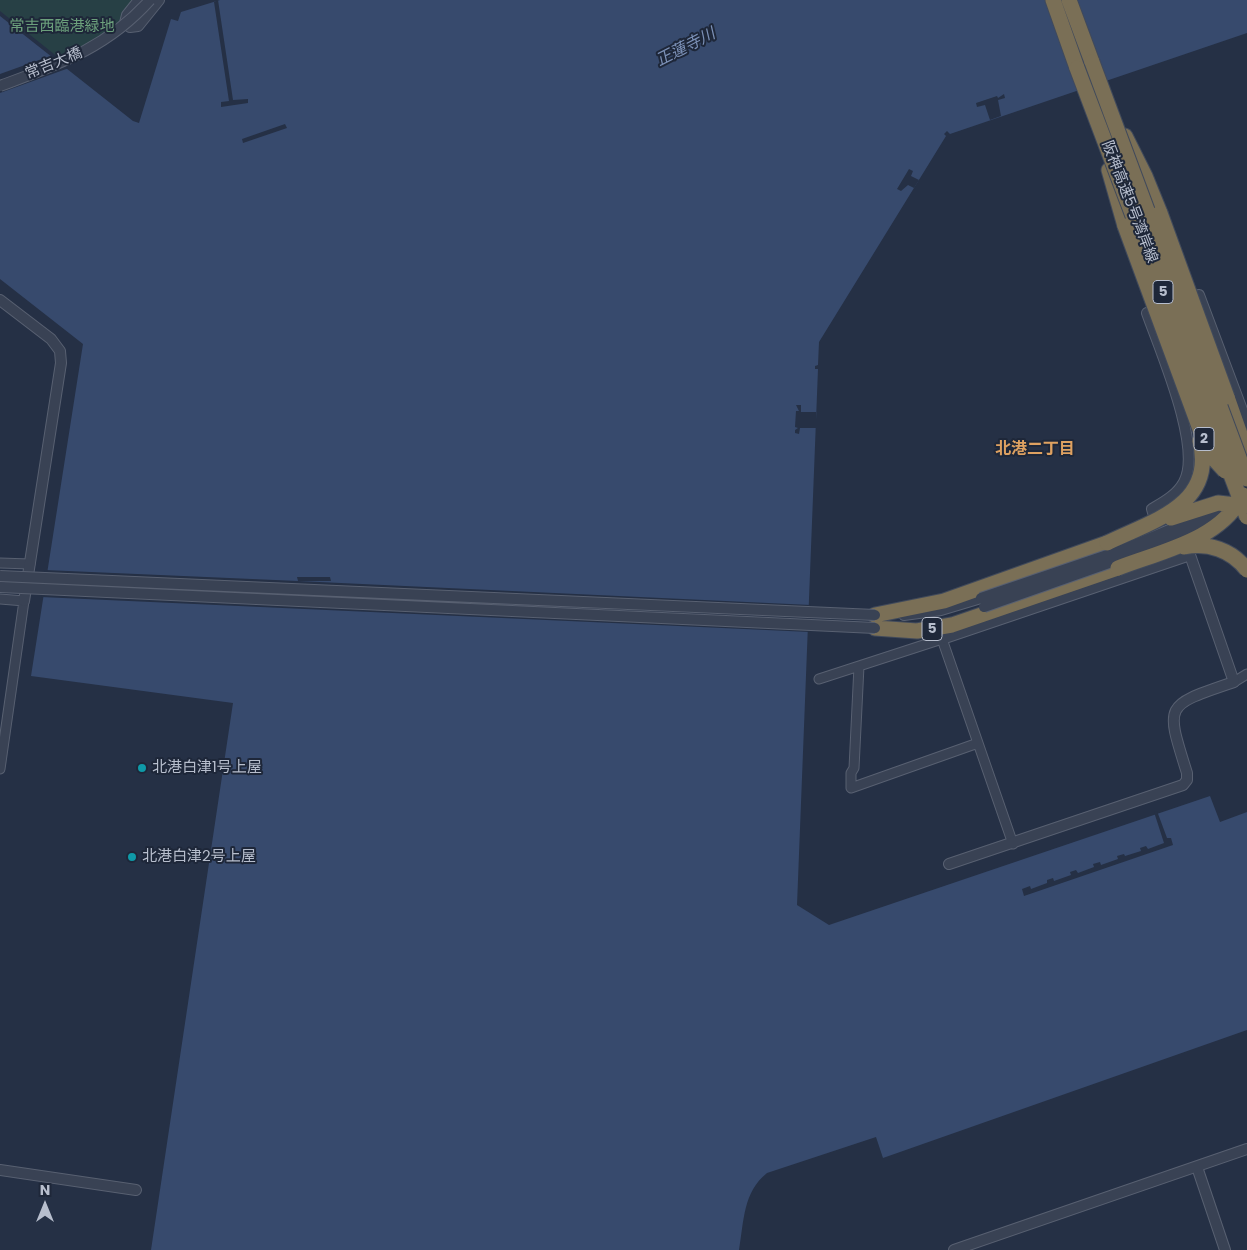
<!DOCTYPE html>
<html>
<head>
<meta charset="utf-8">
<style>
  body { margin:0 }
  #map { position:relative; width:1247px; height:1250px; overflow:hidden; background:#253045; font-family:Poppins,sans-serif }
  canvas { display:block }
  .north { position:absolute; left:20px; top:1180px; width:50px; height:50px; -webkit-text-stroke:4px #1e2739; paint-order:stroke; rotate:0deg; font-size:14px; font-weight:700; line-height:20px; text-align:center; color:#b7becd }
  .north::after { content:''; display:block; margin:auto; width:18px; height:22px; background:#b7becd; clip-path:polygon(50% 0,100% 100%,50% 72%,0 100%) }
</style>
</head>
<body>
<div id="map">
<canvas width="1247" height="1250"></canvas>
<div class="north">N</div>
</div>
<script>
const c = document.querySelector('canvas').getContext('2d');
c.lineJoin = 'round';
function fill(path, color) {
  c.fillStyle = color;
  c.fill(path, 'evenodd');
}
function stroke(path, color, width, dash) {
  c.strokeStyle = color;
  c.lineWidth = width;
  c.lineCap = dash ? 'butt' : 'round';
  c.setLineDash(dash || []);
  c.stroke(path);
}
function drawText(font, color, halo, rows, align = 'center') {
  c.font = font + ' Poppins,"Noto Sans JP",sans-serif';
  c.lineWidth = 4;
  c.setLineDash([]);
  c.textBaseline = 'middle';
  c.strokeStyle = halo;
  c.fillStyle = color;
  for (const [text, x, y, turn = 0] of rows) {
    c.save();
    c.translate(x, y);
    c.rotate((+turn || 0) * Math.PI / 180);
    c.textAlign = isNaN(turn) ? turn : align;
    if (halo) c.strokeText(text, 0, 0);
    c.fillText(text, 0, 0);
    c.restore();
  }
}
fill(new Path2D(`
  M 0,0 L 137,0 L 111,31 L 59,58 L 0,11 Z`), '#274045');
fill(new Path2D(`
  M 220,0 L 1247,0 L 1247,33 L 950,134 L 947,131 L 944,134 L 946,136 L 819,342 L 818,365 L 815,366 L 815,369 L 818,369 L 797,905 L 829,925 L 1210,796 L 1220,822 L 1247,812 L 1247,1030 L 883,1158 L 876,1137 L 767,1173 C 743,1192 744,1221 739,1250 L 151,1250 L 233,703 L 31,676 L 83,344 L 0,279 L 0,16 L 133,121 L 139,123 L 171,19 L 178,21 L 181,12 Z`), '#374a6d');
fill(new Path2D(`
  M 218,0 L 233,100 L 248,99 L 248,103 L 221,107 L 221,102 L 229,101 L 214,2 Z
  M 53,55 L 69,68 L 0,93 L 0,74 Z
  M 1004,94 L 1005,98 L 998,100 L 1001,116 L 990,120 L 985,105 L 977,107 L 976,103 L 997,96 L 998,98 Z
  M 285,124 L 287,128 L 243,143 L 242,139 Z
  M 909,169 L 913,171 L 911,176 L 919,180 L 914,188 L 908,185 L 901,191 L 897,189 Z
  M 796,405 L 801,405 L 801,412 L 816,412 L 816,428 L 800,428 L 799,434 L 795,433 L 795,430 L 798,428 L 795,427 L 796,411 L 799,411 Z
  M 45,570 L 298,581 L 297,577 L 330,577 L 331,581 L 298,581 L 811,605 L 810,632 L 41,597 Z
  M 1157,811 L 1167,838 L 1171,838 L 1173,845 L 1024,896 L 1022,889 L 1030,886 L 1031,889 L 1047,883 L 1047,880 L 1053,878 L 1054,881 L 1071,875 L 1070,872 L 1076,870 L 1078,873 L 1094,867 L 1093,864 L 1100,862 L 1101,865 L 1118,859 L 1117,856 L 1124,854 L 1125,856 L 1141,851 L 1140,848 L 1146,846 L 1148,849 L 1164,843 L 1154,812 Z`), '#253045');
const minor = new Path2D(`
  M 0,563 L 30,564
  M 0,599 L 24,601 L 0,769
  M 819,679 L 859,666
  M 1234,682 L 1247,674
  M 978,743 L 851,788 L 851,773 L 854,768 L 859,666 L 942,639 L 1013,844`);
const tertiary = new Path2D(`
  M 139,0 L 127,15 L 125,23 L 130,27 L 138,26 L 159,0
  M 1187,299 L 1199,295 L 1247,423
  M 0,300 L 51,339 L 60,351 L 61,363 L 24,601
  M 1157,526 L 1152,509 C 1164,502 1177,495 1184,482 C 1203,448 1160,350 1147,313 L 1162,308
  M 904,615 L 941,610 L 981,598
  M 942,639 L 1190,555 L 1234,682 C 1164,706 1165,703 1187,773 L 1187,780 L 1183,785 L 949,864
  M 1197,1167 L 1225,1250
  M 0,1170 L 136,1190
  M 954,1250 L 1247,1149`);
const motorway = new Path2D(`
  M 1053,0 L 1077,68
  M 1069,0 L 1092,62
  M 1125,136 L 1145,176 L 1160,213
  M 1109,170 L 1125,226
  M 1227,397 L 1247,454
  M 875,615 L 944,601 L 1107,543
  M 875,628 L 917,631 L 952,625 L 1118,568`);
stroke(minor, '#586071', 11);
stroke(tertiary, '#586071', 12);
stroke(motorway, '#414a5b', 17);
stroke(minor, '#394254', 9);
stroke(tertiary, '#394254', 10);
stroke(motorway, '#7a6f56', 15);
const tertiaryBridge = new Path2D(`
  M 0,86 C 59,64 107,48 150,0
  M 0,576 L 875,615
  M 0,587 L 875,628
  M 981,598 L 1122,550 L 1216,510
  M 984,607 L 1126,557 L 1217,519`);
const motorwayBridge = new Path2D(`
  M 1092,62 L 1247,479
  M 1077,68 L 1247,517
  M 1160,213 L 1227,397
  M 1125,226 L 1204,440 L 1214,459 L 1225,471
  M 1171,518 L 1218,503 L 1245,506
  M 1107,543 C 1152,521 1216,505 1200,441
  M 1184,547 C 1208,542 1232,550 1247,570
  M 1118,568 C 1162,551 1220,540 1243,495`);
stroke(tertiaryBridge, '#586071', 12, []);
stroke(motorwayBridge, '#414a5b', 17, []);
stroke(tertiaryBridge, '#394254', 10);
stroke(motorwayBridge, '#7a6f56', 15);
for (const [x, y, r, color] of [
  [142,768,5,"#0f9aa8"],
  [132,857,5,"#0f9aa8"]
]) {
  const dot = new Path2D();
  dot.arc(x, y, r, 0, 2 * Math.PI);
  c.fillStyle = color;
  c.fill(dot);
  stroke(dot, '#1e2739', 2);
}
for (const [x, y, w] of [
  [1163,292,20],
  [1204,439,20],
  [932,629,20]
]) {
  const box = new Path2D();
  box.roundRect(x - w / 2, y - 11.5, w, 23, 4);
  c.fillStyle = '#1e2739';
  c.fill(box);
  stroke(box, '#b7becd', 1);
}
drawText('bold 14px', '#b7becd', null, [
  ["5",1163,292],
  ["2",1204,439],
  ["5",932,629]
]);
drawText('15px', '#6ca07c', '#1e2739', [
  ["常吉西臨港緑地",62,27]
]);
drawText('15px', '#b7becd', '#1e2739', [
  ["常吉大橋",54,64,-22],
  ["阪神高速5号湾岸線",1129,202,69]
]);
drawText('15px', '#b7becd', '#1e2739', [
  ["北港白津1号上屋",152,768],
  ["北港白津2号上屋",142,857]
], 'left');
drawText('italic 16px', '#7c91b7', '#1e2739', [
  ["正蓮寺川",686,48,-27]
]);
drawText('bold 16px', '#dea161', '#1e2739', [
  ["北港二丁目",1035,450]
]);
</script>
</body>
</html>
